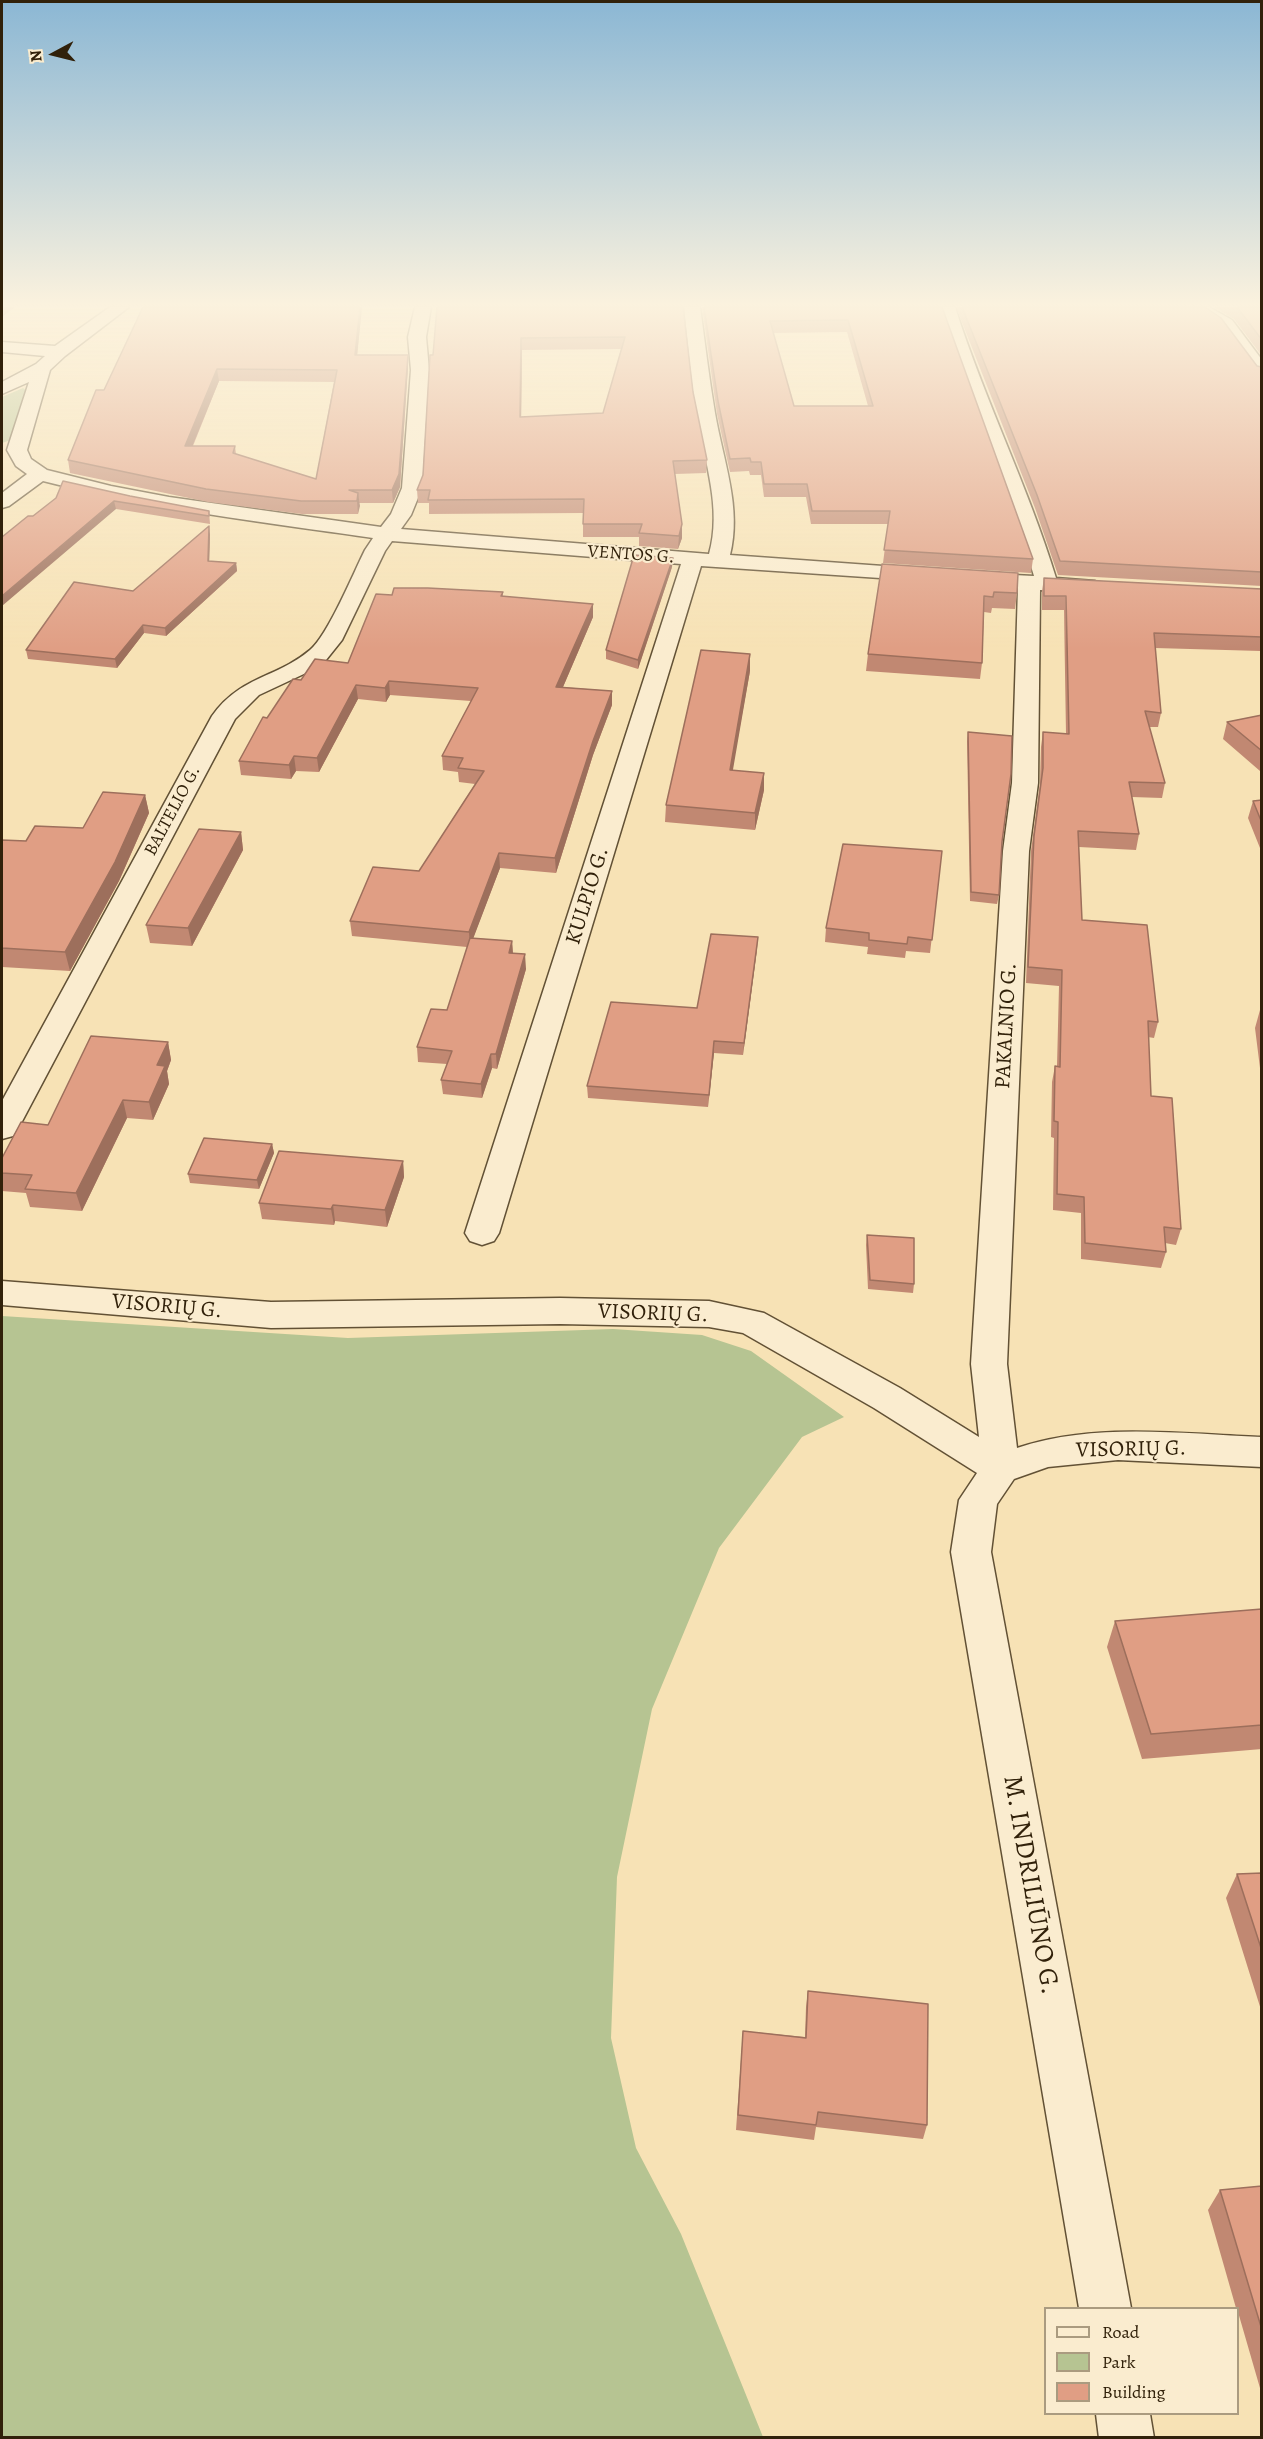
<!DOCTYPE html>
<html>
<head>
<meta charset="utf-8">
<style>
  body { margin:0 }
  #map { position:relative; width:1263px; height:2439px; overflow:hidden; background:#f7e2b5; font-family:Alegreya,serif }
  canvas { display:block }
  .frame { position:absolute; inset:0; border:3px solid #31210a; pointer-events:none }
  .legend { position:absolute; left:1044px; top:2307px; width:195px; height:108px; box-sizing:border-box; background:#faeccf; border:2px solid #aa9b80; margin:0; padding:8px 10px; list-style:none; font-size:18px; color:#31210a }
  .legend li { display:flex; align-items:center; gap:12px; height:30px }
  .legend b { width:30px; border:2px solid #aa9b80 }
  .north { position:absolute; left:24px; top:24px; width:60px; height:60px; -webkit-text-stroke:4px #faeccf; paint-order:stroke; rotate:263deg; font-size:16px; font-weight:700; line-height:24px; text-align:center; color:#31210a }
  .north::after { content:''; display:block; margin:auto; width:21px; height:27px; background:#31210a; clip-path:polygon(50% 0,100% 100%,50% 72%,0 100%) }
</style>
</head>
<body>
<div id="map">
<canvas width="1263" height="2439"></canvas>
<div class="frame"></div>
<ul class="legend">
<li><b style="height:8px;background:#faeccf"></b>Road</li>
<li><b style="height:16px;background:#b6c492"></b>Park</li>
<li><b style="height:16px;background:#e09e84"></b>Building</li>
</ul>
<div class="north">N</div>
</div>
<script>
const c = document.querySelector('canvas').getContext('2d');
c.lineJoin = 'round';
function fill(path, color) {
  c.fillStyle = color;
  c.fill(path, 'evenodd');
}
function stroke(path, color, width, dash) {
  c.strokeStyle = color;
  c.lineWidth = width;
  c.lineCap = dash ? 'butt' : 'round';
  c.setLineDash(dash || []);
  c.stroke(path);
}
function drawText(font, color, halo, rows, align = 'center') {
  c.font = font + ' Alegreya,serif';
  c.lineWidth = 4.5;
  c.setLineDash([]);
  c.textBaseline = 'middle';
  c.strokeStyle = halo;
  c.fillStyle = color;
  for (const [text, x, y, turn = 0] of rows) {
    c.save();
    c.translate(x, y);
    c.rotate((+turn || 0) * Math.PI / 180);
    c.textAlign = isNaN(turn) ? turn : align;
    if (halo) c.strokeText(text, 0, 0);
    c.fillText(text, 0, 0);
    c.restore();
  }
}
fill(new Path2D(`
  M 23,388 L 26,390 L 11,440 L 2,443 L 2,397 Z
  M 2,1316 L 348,1338 L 613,1329 L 702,1335 L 751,1351 L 844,1417 L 802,1437 L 719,1548 L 652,1709 L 617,1877 L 611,2038 L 636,2148 L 681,2234 L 763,2437 L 2,2437 Z`), '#b6c492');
const minor = new Path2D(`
  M 110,307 L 129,307 L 65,356 L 50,370 L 27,450 L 31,459 L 47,470 L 111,486 L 169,497 L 381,527 L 391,514 L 402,488 L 411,370 L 408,337 L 415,307 L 431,307 L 426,337 L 429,370 L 422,488 L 411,515 L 401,529 L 709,554 C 722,509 705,462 697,417 C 691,381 688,344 684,307 L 700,307 C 705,343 709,378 715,413 C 723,460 742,508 730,555 L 925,569 L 933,570 L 936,575 L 933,580 L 925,581 L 701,566 L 499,1233 L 494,1241 L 482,1245 L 470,1241 L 465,1233 L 681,564 L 392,541 L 385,551 L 342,640 L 326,660 L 306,673 L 259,695 L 235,719 L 18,1129 L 13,1136 L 2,1139 L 2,1101 L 212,716 C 240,676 277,678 310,650 C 328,635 353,574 365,550 L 373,538 C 262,522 152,509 43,481 L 9,506 L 2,508 L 2,493 L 27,474 L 16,466 L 7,450 L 29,382 L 2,394 L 2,382 L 36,364 L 45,356 L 2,352 L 2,342 L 55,346 Z
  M 939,307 L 955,307 C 984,399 1028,486 1056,578 L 1095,581 L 1098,586 L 1095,591 L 1087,592 L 1040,590 L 1038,783 L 1029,851 L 1007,1364 L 1017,1448 C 1095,1422 1181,1434 1262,1437 L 1262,1467 L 1118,1460 L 1048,1467 L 1014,1479 L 997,1504 L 991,1552 L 1131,2308 L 1079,2308 L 951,1552 L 959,1500 L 977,1473 L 874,1408 L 743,1333 L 709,1327 L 560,1324 L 271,1328 L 2,1305 L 2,1281 L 271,1302 L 560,1298 L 709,1301 L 764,1313 L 900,1388 L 979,1437 L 971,1364 L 1003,851 L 1012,783 L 1018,588 L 966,584 L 963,579 L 966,574 L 974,573 L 1034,576 C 1008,485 966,399 939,307 Z
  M 1188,307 L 1209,307 L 1232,320 L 1262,360 L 1262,378 L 1256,377 L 1220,328 Z
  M 1096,2414 L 1150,2414 L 1154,2438 L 1099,2438 Z`);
stroke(minor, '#625135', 3);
fill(minor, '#faeccf');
fill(new Path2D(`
  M 143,307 L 362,307 L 357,355 L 408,355 L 408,367 L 400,487 L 393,503 L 359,503 L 358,514 L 302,514 L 208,502 L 70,473 L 68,460 L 104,390 ZM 219,381 L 334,382 L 316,479 L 236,454 L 235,446 L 193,446 Z
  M 683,307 L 693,392 L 707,460 L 706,473 L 675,474 L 682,538 L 678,549 L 639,546 L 639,537 L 583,537 L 583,513 L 429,514 L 429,503 L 418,503 L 417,490 L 423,475 L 430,355 ZM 621,349 L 603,413 L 521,417 L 522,350 Z
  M 702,307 L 942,307 L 1033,559 L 1031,573 L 883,563 L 888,524 L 811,524 L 806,497 L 764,497 L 761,475 L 750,475 L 749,471 L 730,472 L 717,414 ZM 847,332 L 868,406 L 794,406 L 773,333 Z
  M 956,307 L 1205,307 L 1257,366 L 1262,367 L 1262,586 L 1058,575 L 1035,508 Z
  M 1214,307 L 1262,307 L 1262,356 L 1234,319 Z
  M 130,496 L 209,511 L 210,524 L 116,509 L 33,516 Z
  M 210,534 L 209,561 L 236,563 L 237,571 L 166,636 L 144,633 L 117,668 L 28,659 L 26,650 L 133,591 Z
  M 882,564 L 1017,593 L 1015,609 L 992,608 L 991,613 L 984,612 L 982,663 L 980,679 L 866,671 L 868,654 Z
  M 672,567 L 638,669 L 606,659 L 606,650 Z
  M 1044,578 L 1262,589 L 1262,660 L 1261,651 L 1155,648 L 1161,713 L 1158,727 L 1149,727 L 1165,783 L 1162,798 L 1132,797 L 1139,834 L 1136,850 L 1079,847 L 1082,920 L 1158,1022 L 1154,1038 L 1148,1037 L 1151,1096 L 1181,1229 L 1176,1245 L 1165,1243 L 1166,1252 L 1161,1268 L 1081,1259 L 1081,1213 L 1053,1210 L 1054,1138 L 1051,1137 L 1052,1082 L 1055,1066 L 1057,1066 L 1059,986 L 1026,983 L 1031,851 L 1040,783 L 1041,747 L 1043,732 L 1066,734 L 1064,610 L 1042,610 L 1042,591 Z
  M 503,592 L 503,596 L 593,617 L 563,687 L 612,691 L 612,705 L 593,755 L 556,873 L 500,868 L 473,938 L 512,941 L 513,954 L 526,969 L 497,1069 L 492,1068 L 482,1098 L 443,1094 L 441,1080 L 447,1064 L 418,1062 L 417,1047 L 447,1010 L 467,947 L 352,936 L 350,921 L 419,871 L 475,784 L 459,782 L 458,772 L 443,770 L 442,756 L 471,701 L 390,695 L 386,702 L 358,699 L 319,772 L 296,771 L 291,779 L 241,775 L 239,761 L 267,718 L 301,680 L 348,663 L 392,595 Z
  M 750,671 L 732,770 L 764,790 L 755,830 L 665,822 L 666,805 Z
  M 1262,715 L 1262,771 L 1260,771 L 1223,739 L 1227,722 Z
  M 968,732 L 1002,842 L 999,895 L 997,904 L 970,901 L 967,741 Z
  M 145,795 L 149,813 L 119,881 L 70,971 L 2,967 L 2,840 L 26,841 L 83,828 Z
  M 1262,800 L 1262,853 L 1248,818 L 1253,801 Z
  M 241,832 L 243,850 L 192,946 L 150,943 L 146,925 Z
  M 942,851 L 930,953 L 906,951 L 905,958 L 867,954 L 868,947 L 825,942 L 826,928 Z
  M 757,949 L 743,1055 L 714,1053 L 708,1107 L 588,1098 L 587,1086 L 697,1008 Z
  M 1260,1010 L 1262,1010 L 1262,1069 L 1260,1068 L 1255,1028 Z
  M 168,1042 L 171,1060 L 167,1071 L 169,1084 L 153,1120 L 127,1118 L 82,1211 L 30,1207 L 26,1193 L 2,1191 L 2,1158 Z
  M 272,1144 L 274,1153 L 259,1189 L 190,1183 L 188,1174 Z
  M 403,1161 L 404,1177 L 387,1227 L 335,1221 L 334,1225 L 262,1219 L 259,1203 Z
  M 867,1235 L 914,1284 L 913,1293 L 868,1289 L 866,1245 Z
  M 1262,1609 L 1262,1749 L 1142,1759 L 1107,1647 L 1115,1621 Z
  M 1262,1873 L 1262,2013 L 1226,1898 L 1237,1874 Z
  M 808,1991 L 927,2125 L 923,2139 L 816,2127 L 814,2140 L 736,2130 L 743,2031 L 805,2037 L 806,2007 Z
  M 1262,2186 L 1262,2395 L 1238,2312 L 1238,2308 L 1236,2308 L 1208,2210 L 1220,2190 Z`), '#c18872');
fill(new Path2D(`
  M 2,307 L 15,307 L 2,317 Z
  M 360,307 L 362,307 L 356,367 L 355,355 Z
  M 521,338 L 522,350 L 521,430 L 520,417 Z
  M 408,355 L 408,367 L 400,487 L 393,503 L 392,490 Z
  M 217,369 L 219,381 L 187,459 L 185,446 Z
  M 358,493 L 360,506 L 358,514 L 357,501 Z
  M 114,501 L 116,509 L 2,606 L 2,596 Z
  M 682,524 L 682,538 L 678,549 L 679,536 Z
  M 209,526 L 210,534 L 209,569 L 208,561 Z
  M 673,558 L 672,567 L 638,669 L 638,660 Z
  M 236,563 L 237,571 L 166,636 L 165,628 Z
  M 593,604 L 593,617 L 557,701 L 556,687 Z
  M 143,625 L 144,633 L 117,668 L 115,659 Z
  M 750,654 L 750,671 L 730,787 L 730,770 Z
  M 389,681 L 390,695 L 386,702 L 385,688 Z
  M 356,685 L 358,699 L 319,772 L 317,758 Z
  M 612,691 L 612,705 L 593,755 L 556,873 L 555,858 L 593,741 Z
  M 294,756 L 296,771 L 291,779 L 289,765 Z
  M 764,773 L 764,790 L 755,830 L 755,813 Z
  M 145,795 L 149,813 L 119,881 L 70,971 L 65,952 Z
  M 241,832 L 243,850 L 192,946 L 188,928 Z
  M 499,853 L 500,868 L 470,947 L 469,932 Z
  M 758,937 L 757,949 L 743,1055 L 744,1043 Z
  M 512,941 L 513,955 L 509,953 Z
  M 525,954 L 526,969 L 497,1069 L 496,1054 Z
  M 714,1041 L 714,1053 L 708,1107 L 709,1095 Z
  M 168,1042 L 171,1060 L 167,1071 L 169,1084 L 153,1120 L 149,1102 L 157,1065 Z
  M 491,1054 L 492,1068 L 482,1098 L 481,1084 Z
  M 123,1100 L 127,1118 L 82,1211 L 76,1193 Z
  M 272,1144 L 274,1153 L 259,1189 L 257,1180 Z
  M 403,1161 L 404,1177 L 387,1227 L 385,1210 Z
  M 333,1205 L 335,1221 L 334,1225 L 331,1209 Z`), '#9d6f5c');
const building = new Path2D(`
  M 143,307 L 360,307 L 355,355 L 408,355 L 399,474 L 392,490 L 349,490 L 358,493 L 357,501 L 301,501 L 206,489 L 68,460 L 96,390 L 104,390 ZM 217,369 L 337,370 L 316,479 L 233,453 L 235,446 L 185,446 Z
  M 437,307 L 683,307 L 693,392 L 707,460 L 673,461 L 682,524 L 679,536 L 639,533 L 642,524 L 583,524 L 584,499 L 428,500 L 430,490 L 417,490 L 423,475 L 430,355 L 433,355 ZM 625,337 L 603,413 L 520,417 L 521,338 Z
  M 704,307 L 942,307 L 1033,559 L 884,550 L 890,511 L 812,511 L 807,484 L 764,484 L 761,462 L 751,462 L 750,458 L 730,459 L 718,401 ZM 848,320 L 873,406 L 794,406 L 770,321 Z
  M 962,307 L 1205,307 L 1221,318 L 1257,366 L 1262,367 L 1262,572 L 1060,561 L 1037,495 Z
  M 1237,307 L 1262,307 L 1262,340 Z
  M 63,481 L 130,496 L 209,511 L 209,516 L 114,501 L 2,596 L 2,537 L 28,516 L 33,516 L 56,498 Z
  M 209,526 L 208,561 L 236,563 L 165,628 L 143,625 L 115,659 L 26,650 L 74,582 L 133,591 Z
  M 634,555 L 673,558 L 638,660 L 606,650 Z
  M 882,564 L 1018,573 L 1017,593 L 994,592 L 993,597 L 984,596 L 982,663 L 868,654 Z
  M 1044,578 L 1262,589 L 1262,637 L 1154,633 L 1161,713 L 1145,711 L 1165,783 L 1129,782 L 1139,834 L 1078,831 L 1082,920 L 1147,925 L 1158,1022 L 1148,1021 L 1151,1096 L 1172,1098 L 1181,1229 L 1164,1227 L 1166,1252 L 1085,1243 L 1084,1197 L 1057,1194 L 1058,1122 L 1054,1121 L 1055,1066 L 1060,1067 L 1062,970 L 1028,967 L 1034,836 L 1043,768 L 1043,732 L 1069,734 L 1066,596 L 1044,596 Z
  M 394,588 L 428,588 L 503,592 L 501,596 L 593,604 L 556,687 L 612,691 L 593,741 L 555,858 L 499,853 L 469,932 L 350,921 L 373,867 L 419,871 L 484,771 L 458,768 L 463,758 L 442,756 L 478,688 L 389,681 L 385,688 L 356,685 L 317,758 L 294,756 L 289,765 L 239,761 L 263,717 L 267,718 L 293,679 L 301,680 L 315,659 L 348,663 L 376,594 L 392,595 Z
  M 701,650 L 750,654 L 730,770 L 764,773 L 755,813 L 666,805 Z
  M 1262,715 L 1262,751 L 1227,722 Z
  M 968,732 L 1012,736 L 1011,774 L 1002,842 L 999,895 L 971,892 Z
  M 103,792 L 145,795 L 115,862 L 65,952 L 2,948 L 2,840 L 26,841 L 35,826 L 83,828 Z
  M 1262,800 L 1262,823 L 1253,801 Z
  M 199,829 L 241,832 L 188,928 L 146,925 Z
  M 843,844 L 942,851 L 932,940 L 908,937 L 907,944 L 869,940 L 869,933 L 826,928 Z
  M 711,934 L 758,937 L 744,1043 L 714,1041 L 709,1095 L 587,1086 L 611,1002 L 697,1008 Z
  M 470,938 L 512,941 L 509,953 L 525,954 L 496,1054 L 491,1054 L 481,1084 L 441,1080 L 452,1051 L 417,1047 L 431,1009 L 447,1010 Z
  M 91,1036 L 168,1042 L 157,1065 L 165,1066 L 149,1102 L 123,1100 L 76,1193 L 25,1189 L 32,1175 L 2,1173 L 2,1158 L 21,1122 L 48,1125 Z
  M 204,1138 L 272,1144 L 257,1180 L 188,1174 Z
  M 279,1151 L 403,1161 L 385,1210 L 333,1205 L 331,1209 L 259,1203 Z
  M 867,1235 L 914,1238 L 914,1284 L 870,1280 Z
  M 1262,1609 L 1262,1725 L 1151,1734 L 1115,1621 Z
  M 1262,1873 L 1262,1951 L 1237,1874 Z
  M 808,1991 L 928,2004 L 927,2125 L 818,2112 L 816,2125 L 738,2115 L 743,2031 L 806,2038 Z
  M 1262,2186 L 1262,2330 L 1220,2190 Z`);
fill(building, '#e09e84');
stroke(building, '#9d6f5c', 1.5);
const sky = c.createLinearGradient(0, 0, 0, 649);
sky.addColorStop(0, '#8bb7d4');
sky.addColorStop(0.47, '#fbf2de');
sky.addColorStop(1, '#fbf2de00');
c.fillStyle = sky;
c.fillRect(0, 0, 1263, 649);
drawText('18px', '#31210a', '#faeccf', [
  ["VENTOS G.",631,555,4],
  ["BALTELIO G.",173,811,-62]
]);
drawText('22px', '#31210a', '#faeccf', [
  ["KULPIO G.",588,896,-73],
  ["PAKALNIO G.",1007,1026,-87],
  ["VISORIŲ G.",167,1307,5],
  ["VISORIŲ G.",653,1314,2],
  ["VISORIŲ G.",1131,1450,-1]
]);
drawText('27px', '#31210a', '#faeccf', [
  ["M. INDRILIŪNO G.",1030,1885,80]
]);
</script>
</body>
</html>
